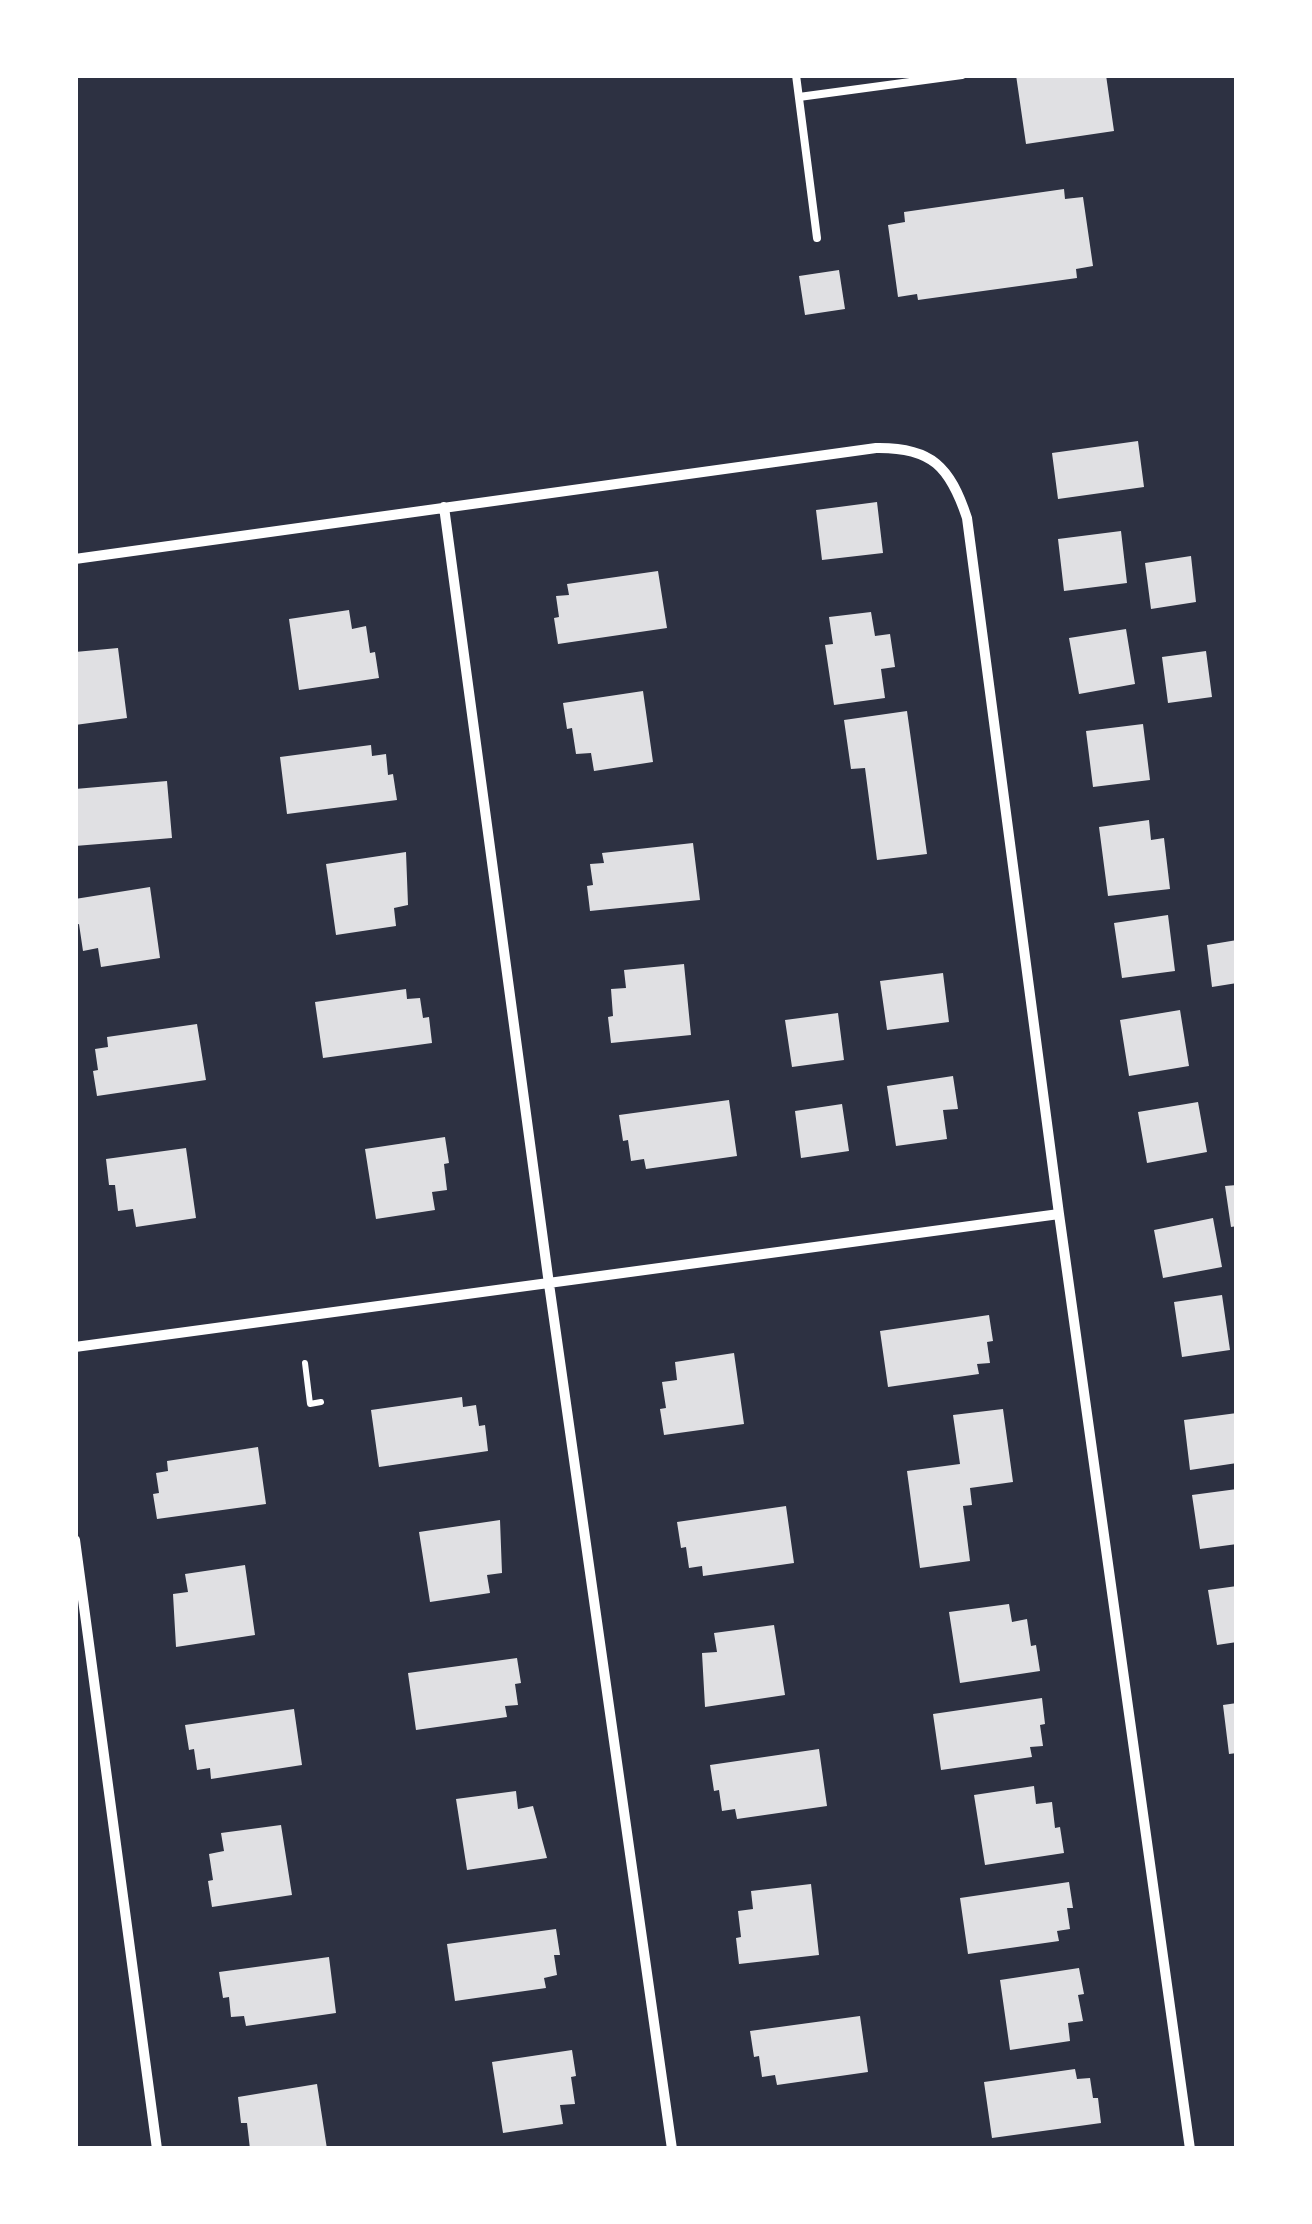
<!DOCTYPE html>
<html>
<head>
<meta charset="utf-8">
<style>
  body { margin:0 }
  #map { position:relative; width:1312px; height:2224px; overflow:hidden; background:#2d3142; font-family:Barlow,sans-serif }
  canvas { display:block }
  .frame { position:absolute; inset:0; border:78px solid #fff; pointer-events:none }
</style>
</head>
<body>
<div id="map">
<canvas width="1312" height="2224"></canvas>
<div class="frame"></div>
</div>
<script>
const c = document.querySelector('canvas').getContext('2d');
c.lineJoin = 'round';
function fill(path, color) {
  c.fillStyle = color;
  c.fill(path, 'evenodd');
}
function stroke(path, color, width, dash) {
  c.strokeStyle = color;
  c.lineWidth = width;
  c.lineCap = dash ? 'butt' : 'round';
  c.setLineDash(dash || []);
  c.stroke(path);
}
fill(new Path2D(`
  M 1016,75 L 1106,75 L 1114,131 L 1026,144 Z
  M 1064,189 L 1065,199 L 1083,197 L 1093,266 L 1076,269 L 1077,278 L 918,300 L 917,294 L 898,297 L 888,225 L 905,222 L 904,212 Z
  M 839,270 L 845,309 L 805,315 L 799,276 Z
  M 1138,441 L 1144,487 L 1058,499 L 1052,453 Z
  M 877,502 L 883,553 L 822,560 L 816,510 Z
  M 1121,531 L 1127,583 L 1064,591 L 1058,539 Z
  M 1191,556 L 1196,602 L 1151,609 L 1145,563 Z
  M 658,571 L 667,628 L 558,644 L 554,618 L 559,617 L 556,596 L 569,595 L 567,584 Z
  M 349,610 L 352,629 L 366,626 L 370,653 L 375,652 L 379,678 L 299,690 L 289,619 Z
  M 871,612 L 875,636 L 890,634 L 895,667 L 881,669 L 885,698 L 834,705 L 825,645 L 833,644 L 829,617 Z
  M 1126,629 L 1135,684 L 1079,694 L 1069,638 Z
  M 118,648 L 127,718 L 75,725 L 75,652 Z
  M 1206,651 L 1212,697 L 1168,703 L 1162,657 Z
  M 643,691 L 653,762 L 594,771 L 591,753 L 576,754 L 572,728 L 567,729 L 563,703 Z
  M 907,711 L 927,854 L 877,860 L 865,768 L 851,769 L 844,720 Z
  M 1143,724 L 1150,780 L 1093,787 L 1086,731 Z
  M 371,745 L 372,756 L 386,754 L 388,775 L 393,774 L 397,800 L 287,814 L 280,757 Z
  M 167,781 L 172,838 L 75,846 L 75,789 Z
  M 1149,820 L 1151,840 L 1164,838 L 1170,889 L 1108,896 L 1099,827 Z
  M 693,843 L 700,900 L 590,911 L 587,886 L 593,885 L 590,864 L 604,863 L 602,853 Z
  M 406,852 L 408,905 L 394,908 L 396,926 L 336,935 L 326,864 Z
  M 150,887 L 160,958 L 101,967 L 98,948 L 83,951 L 79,924 L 75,925 L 75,899 Z
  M 1168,915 L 1175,971 L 1122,978 L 1114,923 Z
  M 1237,940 L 1237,983 L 1212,987 L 1207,945 Z
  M 684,964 L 691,1035 L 611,1043 L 608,1017 L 613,1016 L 611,989 L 626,988 L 624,970 Z
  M 943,973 L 949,1022 L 887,1030 L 880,981 Z
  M 406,989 L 407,999 L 420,998 L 423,1018 L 429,1017 L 432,1043 L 323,1058 L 315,1002 Z
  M 1180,1010 L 1189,1066 L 1129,1076 L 1120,1020 Z
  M 838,1013 L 844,1060 L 792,1067 L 785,1020 Z
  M 197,1024 L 206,1080 L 97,1096 L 93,1071 L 98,1070 L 95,1049 L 108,1047 L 107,1037 Z
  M 953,1076 L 958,1109 L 943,1110 L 947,1139 L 896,1146 L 887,1086 Z
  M 729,1100 L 737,1156 L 646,1169 L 644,1159 L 631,1161 L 628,1140 L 623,1141 L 619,1115 Z
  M 1198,1102 L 1207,1152 L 1147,1163 L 1138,1112 Z
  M 842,1104 L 849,1151 L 801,1158 L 795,1111 Z
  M 445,1137 L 449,1163 L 444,1164 L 447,1190 L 432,1192 L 435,1210 L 376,1219 L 365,1149 Z
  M 186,1148 L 196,1218 L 136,1227 L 133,1209 L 118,1211 L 115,1185 L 109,1185 L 106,1159 Z
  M 1237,1185 L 1237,1226 L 1231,1227 L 1225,1186 Z
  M 1213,1218 L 1222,1267 L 1163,1278 L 1154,1230 Z
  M 1222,1295 L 1230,1350 L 1182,1357 L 1174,1302 Z
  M 989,1315 L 993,1341 L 987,1342 L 990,1363 L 977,1364 L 979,1374 L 888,1387 L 880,1331 Z
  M 734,1353 L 744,1424 L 664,1435 L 660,1409 L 666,1408 L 662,1382 L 677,1380 L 675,1362 Z
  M 462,1397 L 463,1407 L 476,1405 L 479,1426 L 485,1425 L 488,1451 L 379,1467 L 371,1410 Z
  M 1003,1409 L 1013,1482 L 970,1488 L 972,1505 L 963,1506 L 970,1561 L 920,1568 L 907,1471 L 960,1464 L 953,1415 Z
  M 1237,1413 L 1237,1463 L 1190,1470 L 1184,1420 Z
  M 258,1447 L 266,1504 L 157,1519 L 153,1494 L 159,1493 L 156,1473 L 168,1471 L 167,1461 Z
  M 1237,1489 L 1237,1544 L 1200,1549 L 1192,1495 Z
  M 786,1506 L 794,1563 L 703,1576 L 702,1566 L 689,1568 L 686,1547 L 681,1548 L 677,1522 Z
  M 500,1520 L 502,1573 L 487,1575 L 490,1593 L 430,1602 L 419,1532 Z
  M 245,1565 L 255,1635 L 176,1647 L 173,1594 L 188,1592 L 185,1574 Z
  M 1237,1586 L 1237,1642 L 1217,1645 L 1208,1590 Z
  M 1009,1604 L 1012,1622 L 1027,1619 L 1031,1646 L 1036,1645 L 1040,1671 L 960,1683 L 949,1612 Z
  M 774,1625 L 785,1695 L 705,1707 L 702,1653 L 717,1652 L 714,1633 Z
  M 517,1658 L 521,1683 L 515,1684 L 518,1705 L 505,1706 L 507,1717 L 416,1730 L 408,1673 Z
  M 1042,1698 L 1045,1724 L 1040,1725 L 1043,1746 L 1030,1747 L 1032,1757 L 941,1770 L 933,1714 Z
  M 1237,1703 L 1237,1753 L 1229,1754 L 1223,1705 Z
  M 294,1709 L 302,1765 L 211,1779 L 210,1768 L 197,1770 L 194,1749 L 189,1750 L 185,1725 Z
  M 819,1749 L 827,1806 L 737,1819 L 735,1809 L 722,1811 L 719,1790 L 714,1791 L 710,1765 Z
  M 1034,1786 L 1036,1804 L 1052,1802 L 1055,1828 L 1060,1827 L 1064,1853 L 985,1865 L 974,1795 Z
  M 516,1791 L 518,1809 L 533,1806 L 547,1858 L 467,1870 L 456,1799 Z
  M 281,1825 L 292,1895 L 212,1907 L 208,1881 L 213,1880 L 209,1854 L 224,1851 L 221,1833 Z
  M 1069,1882 L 1073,1908 L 1067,1908 L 1070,1929 L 1057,1931 L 1059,1941 L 968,1954 L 960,1898 Z
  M 811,1884 L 819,1955 L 739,1964 L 736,1938 L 741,1937 L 738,1911 L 753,1909 L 751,1891 Z
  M 556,1929 L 560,1955 L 554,1955 L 557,1975 L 544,1978 L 546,1988 L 455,2001 L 447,1944 Z
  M 329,1957 L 336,2013 L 246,2026 L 244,2016 L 231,2017 L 229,1997 L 223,1998 L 219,1972 Z
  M 1079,1968 L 1084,1994 L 1078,1995 L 1083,2021 L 1068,2023 L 1070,2041 L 1010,2050 L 1000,1980 Z
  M 860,2016 L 868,2072 L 777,2085 L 775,2075 L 762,2077 L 759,2056 L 754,2057 L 750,2031 Z
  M 572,2050 L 576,2076 L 571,2077 L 575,2104 L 560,2105 L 563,2124 L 503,2133 L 492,2062 Z
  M 1075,2069 L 1077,2079 L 1090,2078 L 1093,2098 L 1098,2098 L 1101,2123 L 992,2138 L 984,2082 Z
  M 317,2084 L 327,2149 L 266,2149 L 265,2146 L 250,2149 L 247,2123 L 241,2123 L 238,2097 Z`), '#e0e0e3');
stroke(new Path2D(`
  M 305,1363 L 310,1404 L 321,1402`), '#fff', 6);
stroke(new Path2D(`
  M 796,75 L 817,238
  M 799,97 L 962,75`), '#fff', 8);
stroke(new Path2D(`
  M 444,507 L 549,1284 L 672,2149
  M 75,559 L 876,448 C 932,447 950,467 967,518 L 1059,1214 L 1190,2149
  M 75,1347 L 1059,1214
  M 75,1540 L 157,2149`), '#fff', 10);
</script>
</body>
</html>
